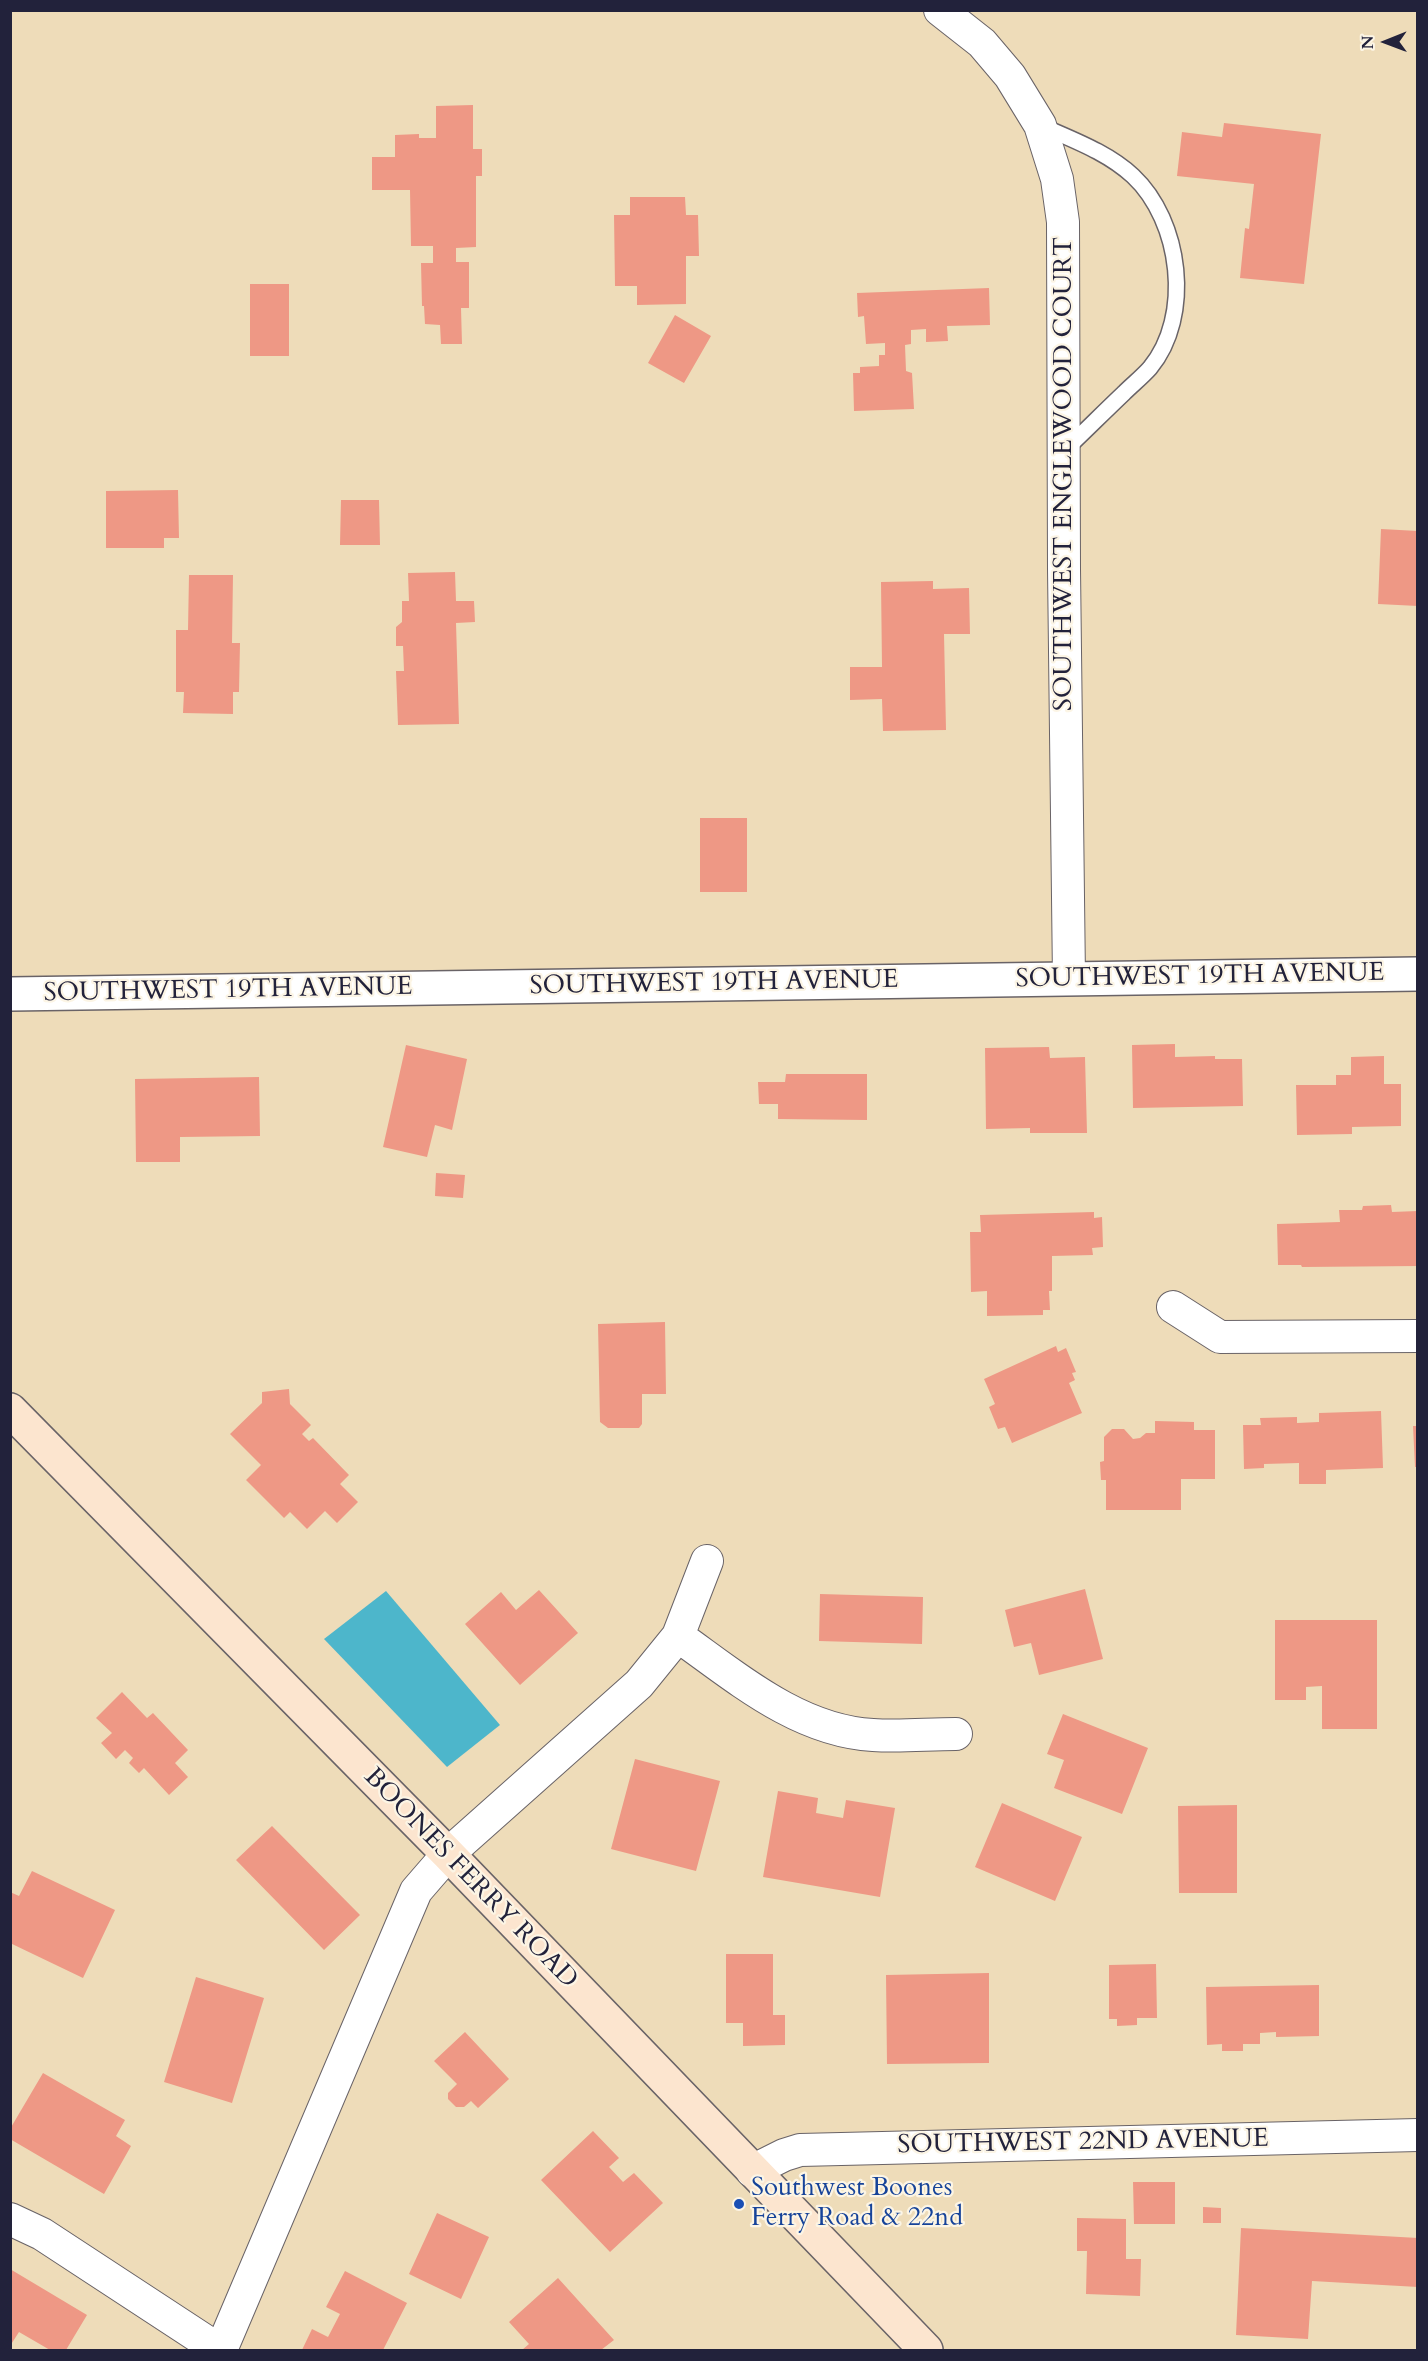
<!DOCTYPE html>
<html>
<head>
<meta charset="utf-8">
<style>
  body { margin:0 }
  #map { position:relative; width:1428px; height:2361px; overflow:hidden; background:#eedcb9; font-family:Cardo,serif }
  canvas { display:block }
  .frame { position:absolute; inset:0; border:12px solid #22223b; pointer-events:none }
  .north { position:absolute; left:1356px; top:12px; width:60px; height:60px; -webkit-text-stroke:4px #fcf5e5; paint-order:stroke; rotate:269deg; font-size:16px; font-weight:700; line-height:24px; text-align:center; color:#22223b }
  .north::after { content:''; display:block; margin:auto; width:21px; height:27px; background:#22223b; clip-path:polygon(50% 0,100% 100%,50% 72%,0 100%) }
</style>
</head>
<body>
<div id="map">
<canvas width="1428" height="2361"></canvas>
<div class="frame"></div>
<div class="north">N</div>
</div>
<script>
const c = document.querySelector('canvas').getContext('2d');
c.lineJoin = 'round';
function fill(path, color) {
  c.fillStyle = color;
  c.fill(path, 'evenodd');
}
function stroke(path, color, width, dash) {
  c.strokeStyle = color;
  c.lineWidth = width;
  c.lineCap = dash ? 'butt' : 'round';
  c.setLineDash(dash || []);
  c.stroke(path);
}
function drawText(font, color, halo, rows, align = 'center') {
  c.font = font + ' Cardo,serif';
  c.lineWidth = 4.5;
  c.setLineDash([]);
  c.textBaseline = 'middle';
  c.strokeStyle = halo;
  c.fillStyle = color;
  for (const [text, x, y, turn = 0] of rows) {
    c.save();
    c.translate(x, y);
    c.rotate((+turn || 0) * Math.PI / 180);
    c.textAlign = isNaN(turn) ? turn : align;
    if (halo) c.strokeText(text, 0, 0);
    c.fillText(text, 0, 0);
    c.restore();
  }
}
fill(new Path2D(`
  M 386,1591 L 500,1725 L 447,1767 L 324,1639 Z`), '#4db6cb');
fill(new Path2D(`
  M 473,105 L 473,149 L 482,149 L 482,176 L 476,176 L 476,247 L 456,248 L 456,262 L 469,262 L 469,308 L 461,308 L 462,344 L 441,344 L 440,325 L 425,324 L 424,306 L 422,306 L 421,263 L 433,263 L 433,246 L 411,246 L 410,190 L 372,190 L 372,157 L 395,157 L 395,135 L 419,134 L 419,138 L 436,138 L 436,106 Z
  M 1224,123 L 1321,134 L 1304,284 L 1240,278 L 1245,228 L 1249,229 L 1254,184 L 1177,176 L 1182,132 L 1222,137 Z
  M 630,197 L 685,197 L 686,215 L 698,215 L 699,256 L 686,256 L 686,304 L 637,305 L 637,286 L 615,286 L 614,215 L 630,215 Z
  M 250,284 L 289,284 L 289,356 L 250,356 Z
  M 989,288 L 990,325 L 947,326 L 948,341 L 926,342 L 926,329 L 911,330 L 911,344 L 905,345 L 906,371 L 912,373 L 914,409 L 854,411 L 853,373 L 860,373 L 860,367 L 879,366 L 879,355 L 885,355 L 885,343 L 866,344 L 864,316 L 858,317 L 857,293 Z
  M 675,315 L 711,336 L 684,383 L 648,363 Z
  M 178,490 L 179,538 L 164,538 L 164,548 L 106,548 L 106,491 Z
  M 341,500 L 379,500 L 380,545 L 340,545 Z
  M 1381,529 L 1418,531 L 1418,606 L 1378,604 Z
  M 455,572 L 456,601 L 474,601 L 475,622 L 456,623 L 459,724 L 398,725 L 396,671 L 404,671 L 403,646 L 396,646 L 396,627 L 402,622 L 402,601 L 409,601 L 408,573 Z
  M 189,575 L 233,575 L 232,643 L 240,643 L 239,692 L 233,692 L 233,714 L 183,713 L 184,692 L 176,692 L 176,630 L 188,630 Z
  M 933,581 L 933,589 L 969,588 L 970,634 L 944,634 L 946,730 L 883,731 L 882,699 L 850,700 L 850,667 L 882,667 L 881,582 Z
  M 700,818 L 747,818 L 747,892 L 700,892 Z
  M 1175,1044 L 1175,1057 L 1215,1056 L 1215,1059 L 1242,1059 L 1243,1106 L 1133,1108 L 1132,1045 Z
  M 406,1045 L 467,1059 L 452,1130 L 435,1125 L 427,1157 L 383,1147 Z
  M 1049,1047 L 1050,1058 L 1085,1057 L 1087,1133 L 1030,1133 L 1030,1128 L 986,1129 L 985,1048 Z
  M 1384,1056 L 1384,1084 L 1401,1084 L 1401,1126 L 1352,1127 L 1352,1134 L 1297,1135 L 1296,1085 L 1336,1085 L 1336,1075 L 1351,1075 L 1351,1057 Z
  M 786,1074 L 867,1074 L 867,1120 L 778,1119 L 778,1104 L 759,1104 L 758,1082 L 785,1082 Z
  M 259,1077 L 260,1136 L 180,1137 L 180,1162 L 136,1162 L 135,1079 Z
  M 436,1173 L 465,1175 L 463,1198 L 435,1196 Z
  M 1391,1205 L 1392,1212 L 1418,1211 L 1418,1266 L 1302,1267 L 1301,1265 L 1278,1265 L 1277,1224 L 1340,1222 L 1339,1210 L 1362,1210 L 1363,1206 Z
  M 1094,1212 L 1094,1218 L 1102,1217 L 1103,1247 L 1092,1248 L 1093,1255 L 1052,1256 L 1052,1291 L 1049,1291 L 1050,1310 L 1043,1310 L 1043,1315 L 987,1316 L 987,1291 L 971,1292 L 970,1232 L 981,1232 L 980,1215 Z
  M 665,1322 L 666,1394 L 642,1394 L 642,1424 L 639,1428 L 608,1428 L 600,1422 L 598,1324 Z
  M 1056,1346 L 1058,1352 L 1066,1348 L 1076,1372 L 1072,1373 L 1075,1380 L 1069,1383 L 1082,1413 L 1012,1443 L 1005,1427 L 998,1429 L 989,1407 L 995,1404 L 984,1379 Z
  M 289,1389 L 290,1404 L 311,1425 L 302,1434 L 309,1441 L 313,1438 L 349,1475 L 340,1484 L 358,1502 L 337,1523 L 325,1511 L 307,1529 L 290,1512 L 284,1518 L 246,1480 L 261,1465 L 230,1434 L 262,1403 L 262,1392 Z
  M 1381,1411 L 1383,1468 L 1326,1470 L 1326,1484 L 1299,1484 L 1299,1463 L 1264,1464 L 1264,1468 L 1244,1469 L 1243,1425 L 1261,1425 L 1260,1418 L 1297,1417 L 1297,1423 L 1319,1422 L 1319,1413 Z
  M 1155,1421 L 1194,1422 L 1194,1430 L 1215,1430 L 1215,1479 L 1181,1479 L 1181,1510 L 1106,1510 L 1106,1480 L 1101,1480 L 1100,1462 L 1104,1461 L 1104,1437 L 1112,1429 L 1124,1429 L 1133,1439 L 1140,1438 L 1146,1433 L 1155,1433 Z
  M 1413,1426 L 1418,1426 L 1418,1467 L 1415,1467 Z
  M 1085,1589 L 1103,1659 L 1039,1675 L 1031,1643 L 1014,1647 L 1005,1610 Z
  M 539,1590 L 578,1633 L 520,1685 L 465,1624 L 501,1592 L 516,1610 Z
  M 820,1594 L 923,1597 L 922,1644 L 819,1641 Z
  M 1275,1620 L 1377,1620 L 1377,1729 L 1322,1729 L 1322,1686 L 1306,1687 L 1306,1700 L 1275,1700 Z
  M 122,1692 L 147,1718 L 153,1713 L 188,1750 L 175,1763 L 188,1777 L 169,1795 L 144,1768 L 139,1773 L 129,1763 L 133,1758 L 125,1750 L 116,1759 L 101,1743 L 112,1733 L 96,1718 Z
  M 1063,1714 L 1148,1748 L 1122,1814 L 1054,1788 L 1064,1760 L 1047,1754 Z
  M 635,1759 L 720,1781 L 696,1871 L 611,1849 Z
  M 778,1791 L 818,1798 L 816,1813 L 843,1818 L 846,1800 L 895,1808 L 880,1897 L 763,1877 Z
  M 1002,1803 L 1082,1837 L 1055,1901 L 975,1867 Z
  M 1237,1805 L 1237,1893 L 1179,1893 L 1178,1806 Z
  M 272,1826 L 360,1915 L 324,1950 L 236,1860 Z
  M 32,1871 L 115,1910 L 83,1978 L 10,1943 L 10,1892 L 19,1896 Z
  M 726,1954 L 773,1954 L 773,2015 L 785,2015 L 785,2045 L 743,2046 L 743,2023 L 726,2023 Z
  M 1156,1964 L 1157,2018 L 1137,2018 L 1137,2025 L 1117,2026 L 1117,2019 L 1109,2019 L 1109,1965 Z
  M 989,1973 L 989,2063 L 887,2064 L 886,1975 Z
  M 196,1977 L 264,1998 L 232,2103 L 164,2082 Z
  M 1319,1985 L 1319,2036 L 1276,2037 L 1276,2032 L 1260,2033 L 1260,2044 L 1243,2044 L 1243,2051 L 1222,2051 L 1222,2044 L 1207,2045 L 1206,1987 Z
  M 465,2032 L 509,2079 L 478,2108 L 471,2101 L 464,2107 L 456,2107 L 448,2099 L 448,2093 L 457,2084 L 434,2061 Z
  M 43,2073 L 125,2120 L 116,2136 L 131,2146 L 104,2194 L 10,2139 L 10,2129 Z
  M 593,2131 L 619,2158 L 609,2167 L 623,2182 L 634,2173 L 663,2203 L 610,2252 L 541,2180 Z
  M 1133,2182 L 1175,2182 L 1175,2224 L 1134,2224 Z
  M 1203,2207 L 1221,2208 L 1221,2223 L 1203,2223 Z
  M 437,2213 L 489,2237 L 461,2299 L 409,2274 Z
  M 1077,2218 L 1126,2219 L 1126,2259 L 1141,2259 L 1140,2296 L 1086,2294 L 1087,2251 L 1077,2251 Z
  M 1241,2228 L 1418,2238 L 1418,2287 L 1312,2281 L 1308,2339 L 1236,2335 Z
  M 10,2269 L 87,2315 L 66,2350 L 50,2350 L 19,2332 L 10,2346 Z
  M 345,2271 L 407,2303 L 383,2350 L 302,2350 L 312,2329 L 328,2337 L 340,2314 L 326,2307 Z
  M 558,2278 L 614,2340 L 601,2350 L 522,2350 L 529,2344 L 509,2322 Z`), '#ee9885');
const service = new Path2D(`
  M 1042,126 C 1073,140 1107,152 1133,176 C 1181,221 1193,316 1150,368 C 1142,377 1132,385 1124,393 C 1104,412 1085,431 1065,450`);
const minor = new Path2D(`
  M 940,10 L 982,43 L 1010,76 L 1040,125 L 1057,179 L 1063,222 L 1064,569 L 1069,979
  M 1173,1307 L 1220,1337 L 1418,1336
  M 678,1636 C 736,1677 798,1731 873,1735 C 900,1737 928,1734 956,1734
  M 752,2171 L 784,2155 L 800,2150 L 1418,2135
  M 10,2219 L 42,2234 L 219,2350
  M 221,2350 L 416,1891 L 448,1854 L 639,1684 L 678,1636 L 707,1561`);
const tertiary = new Path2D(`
  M 10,994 L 1418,974`);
const secondary = new Path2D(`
  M 10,1410 L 448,1854 L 926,2350`);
stroke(service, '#696367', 18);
stroke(minor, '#696367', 34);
stroke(tertiary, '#696367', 36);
stroke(secondary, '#696367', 36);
stroke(service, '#fff', 15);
stroke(minor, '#fff', 32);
stroke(tertiary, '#fff', 33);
stroke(secondary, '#fce5cf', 33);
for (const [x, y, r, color] of [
  [739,2204,6,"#1a4fb4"]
]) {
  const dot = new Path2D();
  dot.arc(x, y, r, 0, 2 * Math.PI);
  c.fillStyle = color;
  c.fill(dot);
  stroke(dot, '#fcf5e5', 2);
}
drawText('26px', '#22223b', '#fcf5e5', [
  ["SOUTHWEST ENGLEWOOD COURT",1065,474,-90],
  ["SOUTHWEST 19TH AVENUE",1200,977,-1],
  ["SOUTHWEST 19TH AVENUE",714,984,-1],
  ["SOUTHWEST 19TH AVENUE",228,991,-1],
  ["BOONES FERRY ROAD",470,1879,46],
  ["SOUTHWEST 22ND AVENUE",1083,2143,-1]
]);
drawText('26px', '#164399', '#fcf5e5', [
  ["Southwest Boones",751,2189],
  ["Ferry Road & 22nd",751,2219]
], 'left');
</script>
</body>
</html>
